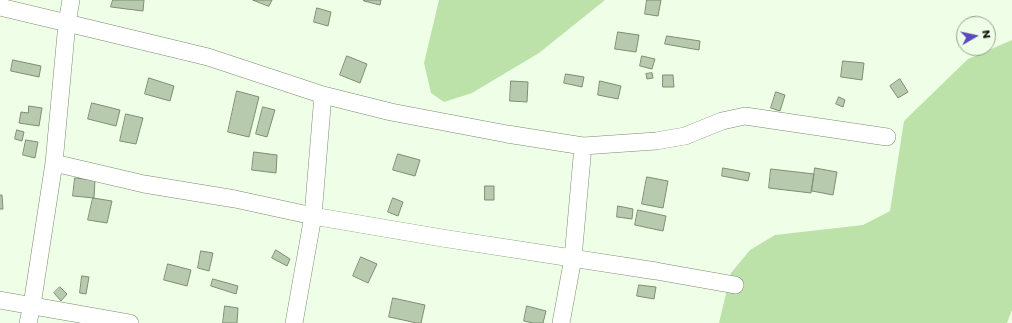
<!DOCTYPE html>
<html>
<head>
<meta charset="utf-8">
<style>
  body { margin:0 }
  #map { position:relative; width:1012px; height:323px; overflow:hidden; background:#efffe7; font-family:Poppins,sans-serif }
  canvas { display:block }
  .north { position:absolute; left:956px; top:16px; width:40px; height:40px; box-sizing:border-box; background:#efffe7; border:1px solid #95a18f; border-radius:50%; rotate:81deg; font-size:11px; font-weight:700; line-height:16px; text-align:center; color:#0e140a }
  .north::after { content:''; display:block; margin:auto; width:14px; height:18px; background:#5a48c0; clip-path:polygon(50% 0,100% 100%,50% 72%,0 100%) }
</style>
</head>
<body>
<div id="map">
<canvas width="1012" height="323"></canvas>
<div class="north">N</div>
</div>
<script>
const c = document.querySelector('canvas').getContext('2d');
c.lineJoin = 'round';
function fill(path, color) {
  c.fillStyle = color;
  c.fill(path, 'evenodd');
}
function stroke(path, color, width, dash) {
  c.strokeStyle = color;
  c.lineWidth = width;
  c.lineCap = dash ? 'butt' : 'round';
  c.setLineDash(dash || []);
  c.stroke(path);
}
fill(new Path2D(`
  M 439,0 L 605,0 L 539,53 L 472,93 L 444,102 L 431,93 L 424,63 Z
  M 1012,40 L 1012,310 L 1007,323 L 719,323 L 731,273 L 750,250 L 775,235 L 863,225 L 890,211 L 904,121 L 968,59 Z`), '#bde2a9');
const building = new Path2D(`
  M 113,0 L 144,0 L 143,11 L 111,7 Z
  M 253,0 L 272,0 L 269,6 Z
  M 364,0 L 381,0 L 380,5 L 364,1 Z
  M 647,0 L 661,0 L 658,16 L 645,14 Z
  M 317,8 L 331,12 L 328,26 L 314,22 Z
  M 618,32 L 639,35 L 636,52 L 615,49 Z
  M 667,36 L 700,41 L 699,50 L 665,44 Z
  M 347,56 L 367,64 L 360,83 L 340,75 Z
  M 642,56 L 655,59 L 652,69 L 640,66 Z
  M 13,60 L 41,66 L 39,77 L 11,71 Z
  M 843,61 L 864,63 L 862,80 L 841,77 Z
  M 652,73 L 653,78 L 647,79 L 646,74 Z
  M 566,74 L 584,77 L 582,87 L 564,83 Z
  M 663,75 L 673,75 L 674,87 L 663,87 Z
  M 149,78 L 174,86 L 170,101 L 145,94 Z
  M 900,79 L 908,92 L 898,98 L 890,86 Z
  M 511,81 L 528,82 L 527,102 L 510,101 Z
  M 600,81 L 621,86 L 618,99 L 598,95 Z
  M 237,91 L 259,97 L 249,137 L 228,132 Z
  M 776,92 L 785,95 L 780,111 L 771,108 Z
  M 839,97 L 845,100 L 843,107 L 836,104 Z
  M 92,103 L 120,110 L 116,126 L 88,119 Z
  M 29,106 L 42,108 L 39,126 L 19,123 L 21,112 L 28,113 Z
  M 263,107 L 275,110 L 267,137 L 256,134 Z
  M 126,114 L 143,118 L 136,144 L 120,141 Z
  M 17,130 L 24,132 L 22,141 L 15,139 Z
  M 26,140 L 38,142 L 35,158 L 23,155 Z
  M 254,152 L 277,155 L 276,173 L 252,170 Z
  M 398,154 L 420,160 L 415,176 L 393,170 Z
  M 723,168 L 750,173 L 748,181 L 722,176 Z
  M 815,168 L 837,172 L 833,195 L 812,191 Z
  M 771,169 L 814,174 L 811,193 L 769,188 Z
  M 647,177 L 668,181 L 663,208 L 642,204 Z
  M 75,178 L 95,180 L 94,198 L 73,196 Z
  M 485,186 L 494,186 L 494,200 L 485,200 Z
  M 0,195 L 2,195 L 3,209 L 0,209 Z
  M 93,198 L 112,201 L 107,223 L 88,220 Z
  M 393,198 L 403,202 L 398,216 L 388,212 Z
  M 618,206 L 633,209 L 632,219 L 617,217 Z
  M 638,210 L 666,216 L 663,231 L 635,225 Z
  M 276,250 L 290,259 L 287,266 L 272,258 Z
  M 201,251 L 213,253 L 209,271 L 198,268 Z
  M 361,257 L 377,264 L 368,283 L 353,276 Z
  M 168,264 L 191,270 L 187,286 L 164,280 Z
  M 82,276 L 89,277 L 86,294 L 80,293 Z
  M 213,279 L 238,286 L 236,294 L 211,286 Z
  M 639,285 L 656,287 L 654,299 L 637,296 Z
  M 60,287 L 67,294 L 61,301 L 54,293 Z
  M 393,298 L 425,305 L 421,323 L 417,323 L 389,317 Z
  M 225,306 L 238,308 L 237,323 L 223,323 Z
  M 527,306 L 546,311 L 543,323 L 533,323 L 524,321 Z`);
fill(building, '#b7caad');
stroke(building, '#7d8e73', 1);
const street = new Path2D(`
  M 0,7 L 67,23 L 208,57 L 323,95 L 391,112 L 507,134 L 583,146 L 656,141 L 685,136 L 722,121 L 745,116 L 887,137
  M 54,163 L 144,184 L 235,199 L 313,216 L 442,238 L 656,271 L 735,285
  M 0,300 L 130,323
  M 28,323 L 32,305 L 54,163 L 67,23 L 71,0
  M 294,323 L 313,216 L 323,95
  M 561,323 L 573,258 L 583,146`);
stroke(street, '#798b70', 18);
stroke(street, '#fff', 17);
</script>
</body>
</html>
